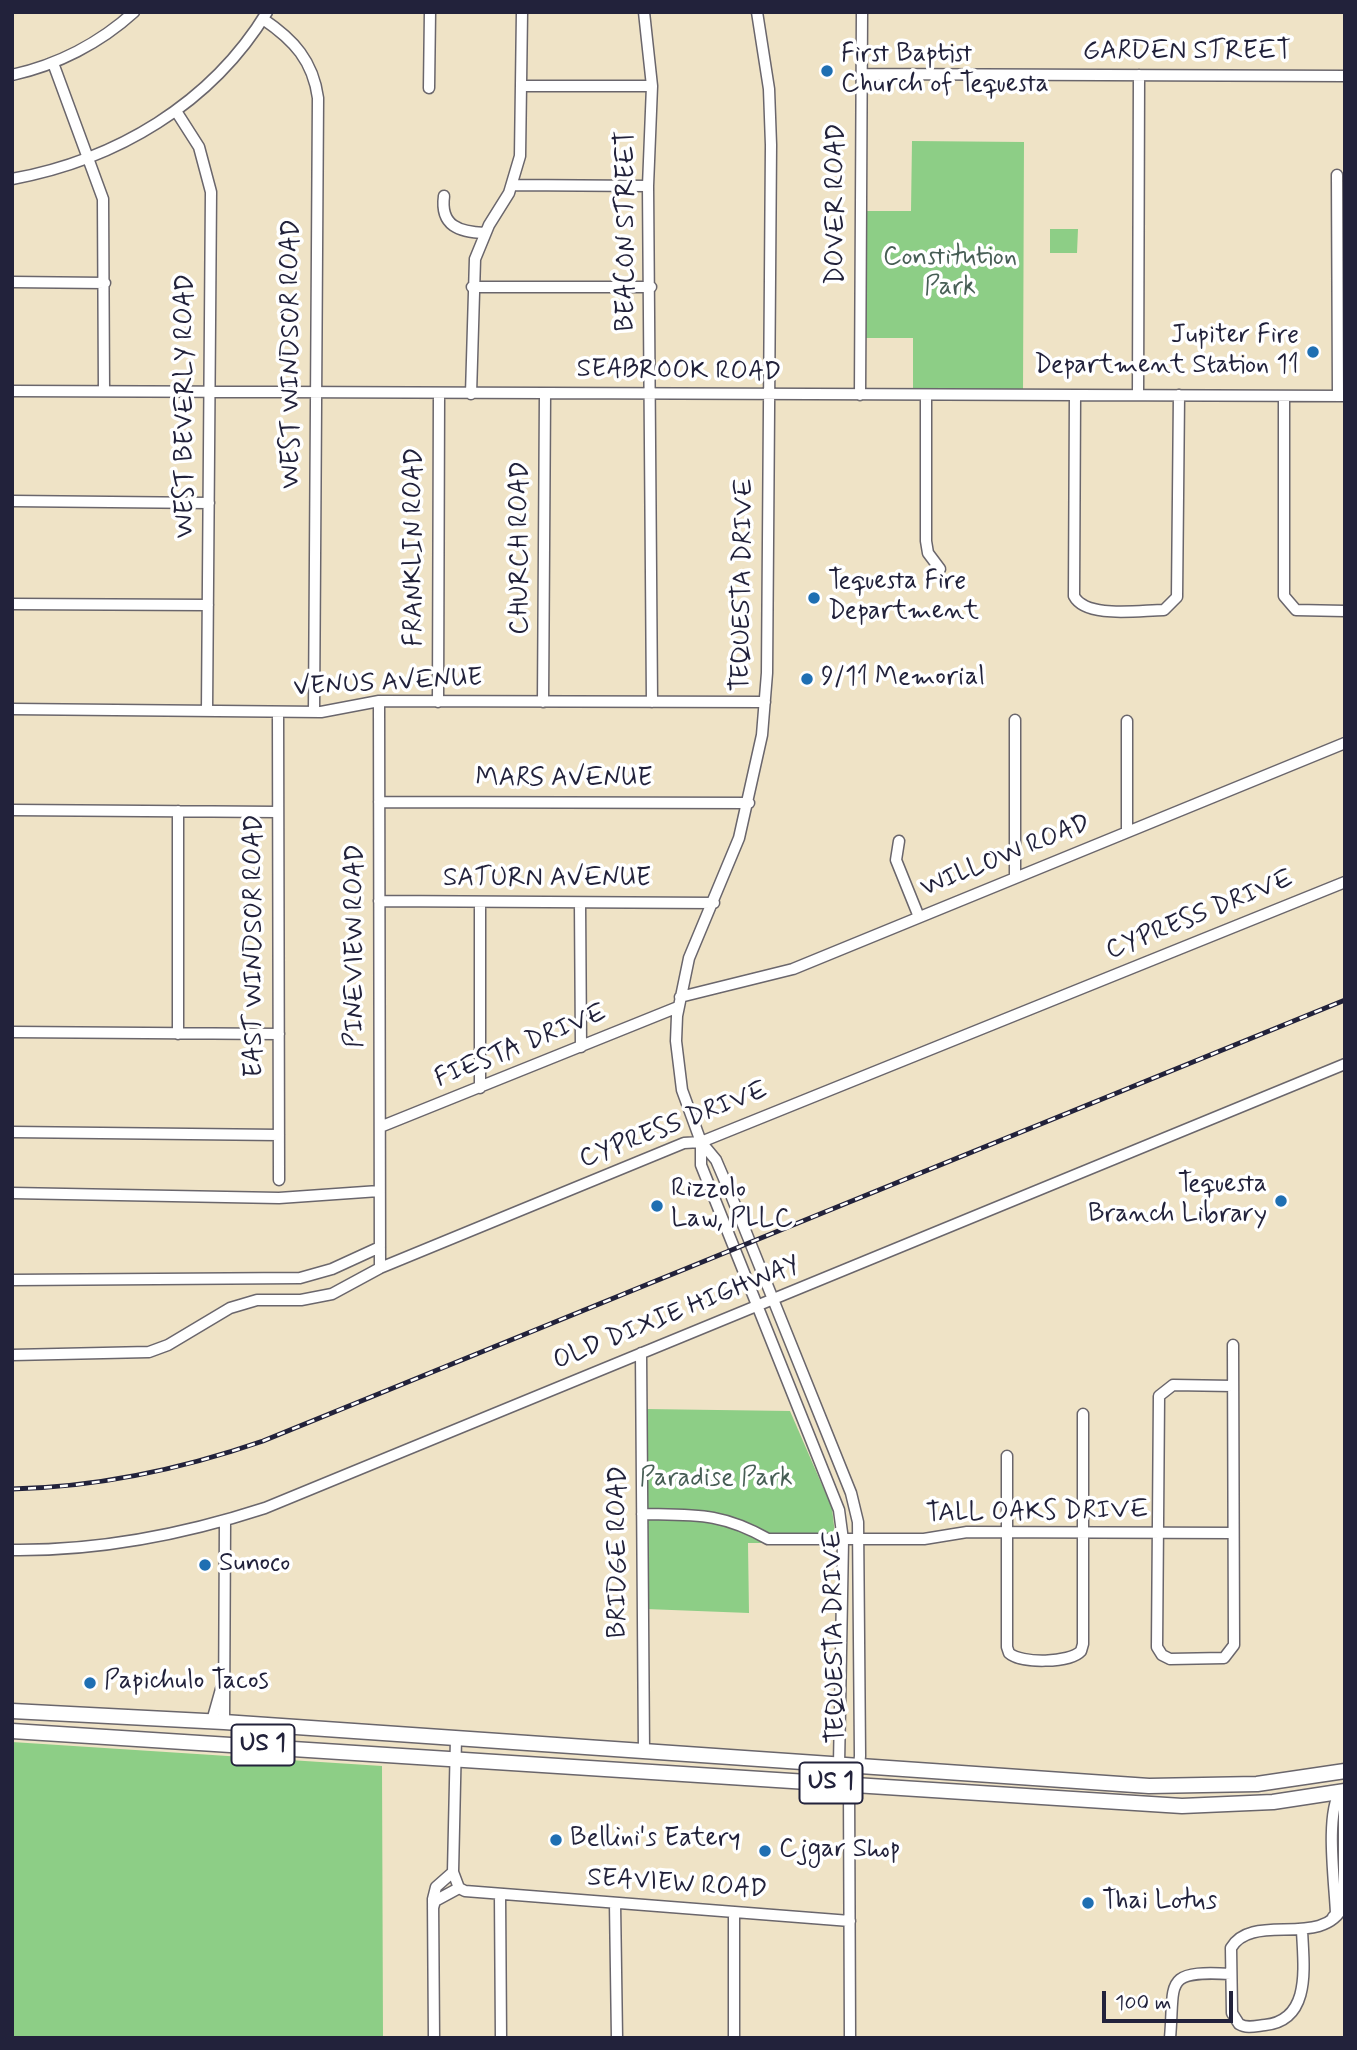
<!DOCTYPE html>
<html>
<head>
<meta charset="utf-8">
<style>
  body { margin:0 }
  #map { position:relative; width:1357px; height:2050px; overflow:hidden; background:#efe3c6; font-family:Mynerve,sans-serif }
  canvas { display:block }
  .frame { position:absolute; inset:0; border:14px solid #22223b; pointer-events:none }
  .scale { position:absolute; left:1102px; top:1991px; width:131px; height:32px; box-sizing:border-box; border:4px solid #22223b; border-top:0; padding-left:9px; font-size:21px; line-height:24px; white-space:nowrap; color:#22223b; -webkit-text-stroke:5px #fff; paint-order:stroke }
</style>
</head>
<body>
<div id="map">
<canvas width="1357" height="2050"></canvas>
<div class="frame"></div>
<div class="scale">100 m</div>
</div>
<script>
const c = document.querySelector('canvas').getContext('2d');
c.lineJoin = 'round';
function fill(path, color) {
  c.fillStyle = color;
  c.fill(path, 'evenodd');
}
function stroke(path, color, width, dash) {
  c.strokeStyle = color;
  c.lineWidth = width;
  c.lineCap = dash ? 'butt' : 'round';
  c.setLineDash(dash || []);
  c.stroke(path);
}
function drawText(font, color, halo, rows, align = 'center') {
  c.font = font + ' Mynerve,sans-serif';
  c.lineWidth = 7;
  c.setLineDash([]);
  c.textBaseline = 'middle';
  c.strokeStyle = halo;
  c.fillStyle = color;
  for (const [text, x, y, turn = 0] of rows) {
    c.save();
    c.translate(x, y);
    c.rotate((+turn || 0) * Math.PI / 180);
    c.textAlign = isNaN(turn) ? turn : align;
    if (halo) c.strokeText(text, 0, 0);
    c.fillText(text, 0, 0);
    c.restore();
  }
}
fill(new Path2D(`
  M 912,141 L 1024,142 L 1023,393 L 913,392 L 913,338 L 862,338 L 863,211 L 911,211 Z
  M 1050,229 L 1078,229 L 1077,253 L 1050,253 Z
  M 645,1409 L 790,1411 L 832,1508 L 836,1543 L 748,1543 L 749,1613 L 646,1609 Z
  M 12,1742 L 382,1766 L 383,2038 L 12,2038 Z`), '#8dce86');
const minor = new Path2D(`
  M 644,12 L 652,86 L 648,186 L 652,702
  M 757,12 L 769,89 L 771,145 L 767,673 L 762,735 L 739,838 L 689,958 L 677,1016 L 676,1041 L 682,1090 L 701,1142 L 716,1160 L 731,1195 L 851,1493 L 858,1522 L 860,1756 L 859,1766 L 849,1785 L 850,2038
  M 263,19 C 294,40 313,61 318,98 L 314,711
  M 53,63 L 103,199 L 104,391
  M 862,74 L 1345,76
  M 12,75 C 57,65 100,43 134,12
  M 522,86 L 652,86
  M 429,88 L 430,12
  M 176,111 L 199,147 L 211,192 L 207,711
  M 1337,175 L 1338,396
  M 12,179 C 116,160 211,104 267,12
  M 513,185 L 648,186
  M 444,196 C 440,226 459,232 485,233
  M 12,282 L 105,283
  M 472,287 L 651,287
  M 12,391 L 1345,396
  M 471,394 L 475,259 L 489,225 L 509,193 L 520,156 L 522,12
  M 860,395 L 862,12
  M 926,395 L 926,541 L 928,553 L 940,569
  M 1075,395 L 1074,596 C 1086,619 1140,610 1164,610 L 1177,597 L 1179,395
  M 1138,395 L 1139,75
  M 1284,396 L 1284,596 L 1296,610 L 1345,611
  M 12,501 L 209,503
  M 12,604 L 208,605
  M 379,701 L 380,1268
  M 438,702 L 439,394
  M 543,702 L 545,394
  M 12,709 L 321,712 L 379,701 L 765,702
  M 278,712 L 279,1180
  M 379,802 L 749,803
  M 12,810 L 278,812
  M 178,811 L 178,1034
  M 1127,832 L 1127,721
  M 899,841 L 896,860 L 919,917
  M 1015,878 L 1015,720
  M 379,901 L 714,903
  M 480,903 L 480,1088
  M 580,903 L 581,1047
  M 680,997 L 793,969 L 1345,743
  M 12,1032 L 279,1034
  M 380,1127 L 678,1007
  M 12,1132 L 279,1135
  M 701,1142 L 701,1165 L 839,1510 L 843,1540 L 839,1765 L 849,1785
  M 12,1193 L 279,1198 L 379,1191
  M 12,1280 L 300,1278 L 332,1269 L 380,1247
  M 641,1353 L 644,1751
  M 12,1355 L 149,1352 L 168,1345 L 230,1308 L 257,1300 L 301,1300 L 332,1294 L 380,1268 L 684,1143 L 701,1142 L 1345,882
  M 1233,1386 L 1173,1385 L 1159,1396 L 1157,1647 L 1162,1655 L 1170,1659 L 1224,1658 L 1234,1645 L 1233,1345
  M 1007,1456 L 1007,1647 L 1009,1653 C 1021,1664 1070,1663 1081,1651 L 1083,1644 L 1083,1414
  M 642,1514 C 694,1515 721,1512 768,1539 L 924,1539 L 967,1532 L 1233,1533
  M 12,1550 C 100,1551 182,1535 265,1508 L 1345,1064
  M 212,1721 L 221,1689
  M 224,1722 L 225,1521
  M 456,1738 L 453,1872 L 459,1888 L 465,1891 L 850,1921
  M 500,1895 L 501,2038
  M 615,1903 L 617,2038
  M 433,1908 L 435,1901 L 459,1888
  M 734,1912 L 734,2038
  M 1333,1917 L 1336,1914 C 1335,1884 1325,1816 1340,1792
  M 1302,1929 C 1303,1963 1313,2020 1265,2025 C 1256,2026 1247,2029 1239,2024 L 1232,2013 L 1231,1948 C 1252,1911 1323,1950 1344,1905 L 1344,1810 L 1340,1792
  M 434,2038 L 433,1899 L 436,1887 L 453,1872
  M 1170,2038 C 1175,1982 1162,1970 1231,1974`);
const major = new Path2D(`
  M 12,1711 L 224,1722 L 1149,1786 L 1257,1784 L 1345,1771
  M 12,1731 L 1182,1806 L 1273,1802 L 1345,1791`);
stroke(minor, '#6a666c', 13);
stroke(major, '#6a666c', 17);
stroke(minor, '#fff', 10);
stroke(major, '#fff', 14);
const rail = new Path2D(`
  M 12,1489 C 99,1487 182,1469 263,1441 L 1345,1000`);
stroke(rail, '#22223b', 5);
stroke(rail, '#fff', 2.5, [8]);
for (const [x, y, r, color] of [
  [827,71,7,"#1f6fb2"],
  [1313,352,7,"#1f6fb2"],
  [814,598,7,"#1f6fb2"],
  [807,679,7,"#1f6fb2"],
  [1281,1201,7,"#1f6fb2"],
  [657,1206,7,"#1f6fb2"],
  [205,1565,7,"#1f6fb2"],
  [90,1683,7,"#1f6fb2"],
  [556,1840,7,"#1f6fb2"],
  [765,1851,7,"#1f6fb2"],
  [1088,1903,7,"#1f6fb2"]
]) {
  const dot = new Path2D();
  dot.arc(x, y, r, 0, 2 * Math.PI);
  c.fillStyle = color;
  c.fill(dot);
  stroke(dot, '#fff', 2.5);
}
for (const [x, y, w] of [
  [263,1745,63],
  [831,1783,63]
]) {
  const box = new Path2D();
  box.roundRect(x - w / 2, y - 20.5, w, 41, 5);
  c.fillStyle = '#fff';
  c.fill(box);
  stroke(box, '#22223b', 2);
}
drawText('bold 24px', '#22223b', null, [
  ["US 1",263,1745],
  ["US 1",831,1783]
]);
drawText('26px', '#22223b', '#fff', [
  ["GARDEN STREET",1187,53],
  ["DOVER ROAD",838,204,-90],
  ["BEACON STREET",628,231,-90],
  ["WEST WINDSOR ROAD",293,354,-90],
  ["SEABROOK ROAD",679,372,1],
  ["WEST BEVERLY ROAD",187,406,-90],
  ["FRANKLIN ROAD",416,547,-90],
  ["CHURCH ROAD",522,548,-90],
  ["TEQUESTA DRIVE",744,585,-89],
  ["VENUS AVENUE",388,684,-3],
  ["MARS AVENUE",564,780],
  ["WILLOW ROAD",1006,857,-22],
  ["SATURN AVENUE",547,880],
  ["CYPRESS DRIVE",1200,916,-22],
  ["EAST WINDSOR ROAD",256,946,-90],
  ["PINEVIEW ROAD",357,946,-90],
  ["FIESTA DRIVE",521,1047,-22],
  ["CYPRESS DRIVE",674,1126,-21],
  ["OLD DIXIE HIGHWAY",677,1314,-22],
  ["TALL OAKS DRIVE",1037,1513,-1],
  ["BRIDGE ROAD",620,1552,-90],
  ["TEQUESTA DRIVE",836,1637,-91],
  ["SEAVIEW ROAD",677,1885,4]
]);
drawText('26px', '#22223b', '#fff', [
  ["First Baptist",841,56],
  ["Church of Tequesta",841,86],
  ["Jupiter Fire",1299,337,"right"],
  ["Department Station 11",1299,367,"right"],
  ["Tequesta Fire",828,583],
  ["Department",828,613],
  ["9/11 Memorial",821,679],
  ["Tequesta",1267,1186,"right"],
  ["Branch Library",1267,1216,"right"],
  ["Rizzolo",671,1191],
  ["Law, PLLC",671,1221],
  ["Sunoco",219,1565],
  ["Papichulo Tacos",104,1683],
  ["Bellini's Eatery",570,1840],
  ["Cjgar Shop",779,1851],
  ["Thai Lotus",1102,1903]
], 'left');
drawText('26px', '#475e55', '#fff', [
  ["Constitution",950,259],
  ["Park",950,289],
  ["Paradise Park",716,1480]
]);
</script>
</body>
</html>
